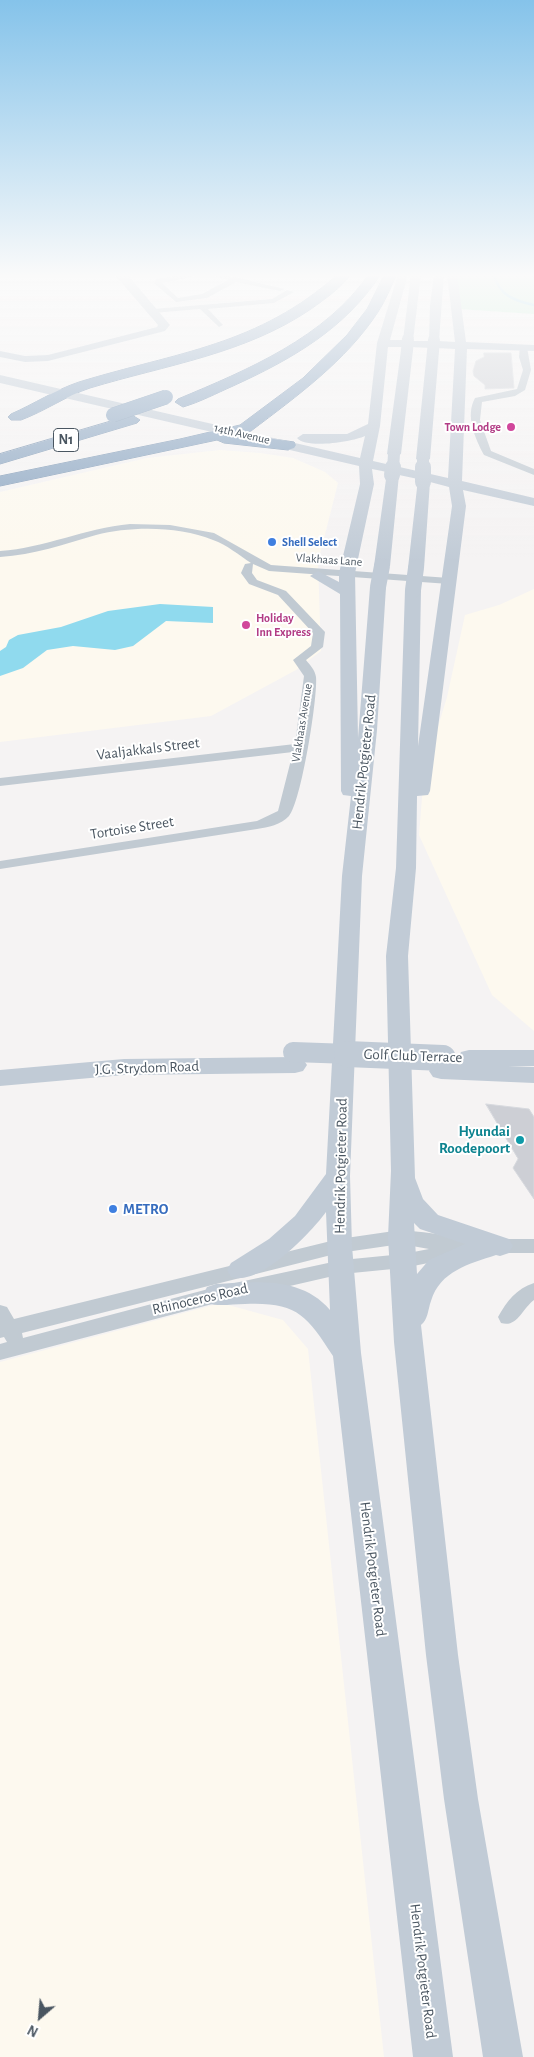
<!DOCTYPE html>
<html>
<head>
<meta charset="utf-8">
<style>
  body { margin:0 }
  #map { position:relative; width:534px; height:2057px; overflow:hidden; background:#f5f3f3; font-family:"Alegreya Sans",sans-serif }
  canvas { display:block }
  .north { position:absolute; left:15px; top:1992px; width:50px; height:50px; -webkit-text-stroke:4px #fff; paint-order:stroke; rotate:207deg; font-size:14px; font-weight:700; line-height:20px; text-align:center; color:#4a5661 }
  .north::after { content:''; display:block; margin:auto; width:18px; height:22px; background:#4a5661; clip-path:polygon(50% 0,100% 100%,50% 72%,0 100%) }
</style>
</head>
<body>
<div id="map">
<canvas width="534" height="2057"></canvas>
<div class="north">N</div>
</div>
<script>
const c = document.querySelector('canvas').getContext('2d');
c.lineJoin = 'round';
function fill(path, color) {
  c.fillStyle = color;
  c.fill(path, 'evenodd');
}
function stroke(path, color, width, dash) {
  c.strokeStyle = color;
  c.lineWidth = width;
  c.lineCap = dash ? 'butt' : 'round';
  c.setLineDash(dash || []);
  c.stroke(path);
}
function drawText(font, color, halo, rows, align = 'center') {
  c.font = font + ' "Alegreya Sans",sans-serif';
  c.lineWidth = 4;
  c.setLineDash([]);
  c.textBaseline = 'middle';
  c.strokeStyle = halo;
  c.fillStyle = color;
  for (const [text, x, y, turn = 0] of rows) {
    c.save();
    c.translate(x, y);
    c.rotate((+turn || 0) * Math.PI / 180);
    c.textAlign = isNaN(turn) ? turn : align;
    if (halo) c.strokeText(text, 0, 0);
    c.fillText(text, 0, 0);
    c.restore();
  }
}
fill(new Path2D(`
  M 220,450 L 260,453 L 293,458 L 325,472 L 338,483 L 318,562 L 321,651 L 296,670 L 211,716 L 0,742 L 0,492 L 147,458 Z
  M 534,589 L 534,1031 L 492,995 L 419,835 L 424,773 L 447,697 L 465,615 L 499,605 Z
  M 221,1303 L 283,1320 L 308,1349 L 384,2057 L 0,2057 L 0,1362 Z`), '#fdf9ef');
fill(new Path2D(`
  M 452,274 L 534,274 L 534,314 L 457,309 Z`), '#c3f1d5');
fill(new Path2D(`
  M 160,604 L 213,607 L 213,623 L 166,621 L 133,646 L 115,650 L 73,646 L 47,650 L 23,668 L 0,676 L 0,651 L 6,647 L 9,640 L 18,635 L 61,627 L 108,611 Z`), '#90daee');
stroke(new Path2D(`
  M 494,274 C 498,295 515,301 534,305`), '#90daee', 2.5);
const building = new Path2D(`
  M 484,353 L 511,353 L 514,388 L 485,389 L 485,385 L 474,376 L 473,371 L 476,361 L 484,357 Z
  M 486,1104 L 529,1109 L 534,1117 L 534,1199 L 513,1168 L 518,1159 Z`);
fill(building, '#cdcfd5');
stroke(building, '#d7d9de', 1);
const highway = new Path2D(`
  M 338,274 L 351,274 C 341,288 325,299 311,309 C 245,354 166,365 90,388 C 66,396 45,411 21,420 L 11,420 L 8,417 L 11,414 C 34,404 55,390 79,382 C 177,352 258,346 338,274 Z
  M 369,274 L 381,274 C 345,329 292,359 233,386 C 217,393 200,402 183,407 L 175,402 L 178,399 C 247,370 325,338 369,274 Z
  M 385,274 L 397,274 C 391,286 386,300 378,312 C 346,361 297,396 251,431 L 240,434 L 294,442 L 296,445 L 294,448 L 288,450 L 224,443 L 217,440 L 0,486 L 0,476 L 180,439 L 240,425 L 303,378 L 347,335 L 367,309 Z
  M 132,415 L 140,420 L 137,423 L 0,464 L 0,454 Z`);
stroke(highway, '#7690ad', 1);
fill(new Path2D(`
  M 120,274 L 140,274 L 123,278 L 120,278 Z
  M 189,274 L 204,274 L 162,283 L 178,298 L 202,294 L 228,280 L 207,274 L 235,277 L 284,289 L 280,291 L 236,282 L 207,298 L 176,302 L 154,283 L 156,279 Z
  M 287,290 L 294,292 L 274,303 L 208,309 L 223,325 L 219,327 L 200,309 L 153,313 L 149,311 L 153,309 L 272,299 Z
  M 520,345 L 527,347 L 531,370 L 525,390 L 515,396 L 482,402 L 480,420 L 491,451 L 534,469 L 534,475 L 484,455 C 475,438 465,416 475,398 L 517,389 L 523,370 L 519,357 Z
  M 130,524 L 170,525 L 214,533 L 271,565 L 449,578 L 455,581 L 449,584 L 269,571 L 253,564 L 252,573 L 257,580 L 286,591 L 325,632 L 323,647 L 306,660 C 310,665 315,670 316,677 C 318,697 301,803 289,816 C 281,825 268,827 257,829 L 0,869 L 0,861 L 257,821 L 278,811 L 293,752 L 0,786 L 0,778 L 295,744 L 304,676 L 293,660 L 311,646 L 313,633 L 278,595 L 249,584 L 241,573 L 245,564 L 251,563 C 239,555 227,545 213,540 C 179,526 131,526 96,535 C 64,544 34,555 0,557 L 0,551 C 45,548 85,528 130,524 Z
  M 401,1230 C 418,1232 466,1234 473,1249 L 471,1254 L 464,1256 L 403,1268 L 342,1274 L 216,1303 L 0,1360 L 0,1344 L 7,1342 L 4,1337 L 0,1338 L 0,1305 L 7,1307 L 14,1319 L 339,1239 ZM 401,1244 L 429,1249 L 403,1254 L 342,1260 L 216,1287 L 23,1338 L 22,1333 L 339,1253 Z
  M 491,1239 L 534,1239 L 534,1253 L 491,1253 L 484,1251 L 482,1246 L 484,1241 Z
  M 534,1283 L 534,1300 C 522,1309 517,1328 501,1323 L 498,1317 C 507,1301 516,1289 534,1283 Z`), '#c1cad2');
fill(new Path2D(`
  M 114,274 L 127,274 L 170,325 L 165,331 L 48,361 L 25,362 L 0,357 L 0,351 L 25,356 L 48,355 L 157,327 L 158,325 Z
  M 398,274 L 408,274 L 390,340 L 403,340 L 411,274 L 421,274 L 413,341 L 429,341 L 430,305 L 434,274 L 444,274 L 439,341 L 455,342 L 447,274 L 457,274 L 466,342 L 534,345 L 534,351 L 467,349 L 462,481 L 534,498 L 534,506 L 463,490 L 466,506 L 430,791 L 428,795 L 417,796 L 416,868 L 408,956 L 415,1178 L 423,1199 L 438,1215 L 509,1239 L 513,1246 L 509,1253 L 500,1256 L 496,1255 C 469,1264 440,1271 431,1301 C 428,1309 428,1320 421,1325 L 458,1655 L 478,1799 L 523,2057 L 483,2057 L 444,1799 L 426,1655 L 394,1342 L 388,1237 L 391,1171 L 386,956 L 396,868 L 405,590 L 413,585 L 421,590 L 418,746 L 452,506 L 449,487 L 430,482 L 424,568 L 416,573 L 408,568 L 418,479 L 399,475 L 390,566 L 382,571 L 374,566 L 387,472 L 372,469 L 374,484 L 355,573 L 358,738 L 370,587 L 378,582 L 386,587 L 377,730 L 362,876 L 350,1176 L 352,1246 L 361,1353 L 453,2057 L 413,2057 L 333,1356 C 306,1314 296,1302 245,1304 C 231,1304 219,1307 207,1303 L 203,1295 L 207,1287 L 216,1284 C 256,1282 301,1276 330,1310 L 326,1212 C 310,1234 259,1287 231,1277 L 227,1270 L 231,1263 L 269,1239 L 295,1216 L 326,1174 L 342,876 L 351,796 L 343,795 L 341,791 L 340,594 L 310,576 L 318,571 L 339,582 L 339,573 L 360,484 L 359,466 L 0,383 L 0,375 L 360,458 L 365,436 C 352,442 306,449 297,438 L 303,434 L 347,434 L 368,424 L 377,343 ZM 388,347 L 405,347 L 401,350 L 387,454 L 394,458 L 401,454 L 413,350 L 410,347 L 431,348 L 427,351 L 416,459 L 423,463 L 430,459 L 439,351 L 435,348 L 455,349 L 448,478 L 373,461 L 380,426 ZM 414,1223 L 420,1229 L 465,1244 L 429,1260 L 417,1274 Z
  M 469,1050 L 534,1050 L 534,1066 L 508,1066 L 534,1067 L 534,1083 L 441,1079 L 433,1077 L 429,1071 L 433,1065 L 441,1063 L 462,1064 L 458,1058 L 461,1052 Z
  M 295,1057 L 303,1059 L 307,1065 L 303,1071 L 295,1073 L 124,1075 L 0,1086 L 0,1070 L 124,1059 Z`), '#c1cbd6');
fill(highway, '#8ba5c1');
const highwayBridge = new Path2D(`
  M 113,415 L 166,397`);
stroke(highwayBridge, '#7690ad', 15, []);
stroke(new Path2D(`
  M 407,350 L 408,339
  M 433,351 L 434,340
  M 423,459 L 423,469
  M 393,469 L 394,454`), '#c1cbd6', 12);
stroke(new Path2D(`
  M 423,467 L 423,482
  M 392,475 L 393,467
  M 378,587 L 382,566
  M 413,590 L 416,568`), '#c1cbd6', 16);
stroke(new Path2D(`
  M 293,1052 L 378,1055`), '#c1cbd6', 20);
stroke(new Path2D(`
  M 347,1054 L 443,1058`), '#c1cbd6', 26);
stroke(highwayBridge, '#8ba5c1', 14);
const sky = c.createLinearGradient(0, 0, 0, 562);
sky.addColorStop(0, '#85c3ea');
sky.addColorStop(0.49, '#fafafa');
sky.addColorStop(1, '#fafafa00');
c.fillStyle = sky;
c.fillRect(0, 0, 534, 562);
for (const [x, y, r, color] of [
  [511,427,5,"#d1479c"],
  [272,542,5,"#3f7fe0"],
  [246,625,5,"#d1479c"],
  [520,1140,5,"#0f9aa8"],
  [113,1209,5,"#3f7fe0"]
]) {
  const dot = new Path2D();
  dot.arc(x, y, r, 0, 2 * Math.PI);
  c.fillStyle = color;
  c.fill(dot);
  stroke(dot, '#fff', 2);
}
drawText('bold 12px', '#b23c85', '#fff', [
  ["Town Lodge",501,427],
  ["Holiday",256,618,"left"],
  ["Inn Express",256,632,"left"]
], 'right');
drawText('12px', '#4a5661', '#fff', [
  ["14th Avenue",242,434,13],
  ["Vlakhaas Lane",329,560,4],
  ["Vlakhaas Avenue",302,723,-81]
]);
drawText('bold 12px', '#366cbe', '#fff', [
  ["Shell Select",282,542]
], 'left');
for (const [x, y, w] of [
  [66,440,25]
]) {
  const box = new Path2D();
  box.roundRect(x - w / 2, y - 11.5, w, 23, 4);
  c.fillStyle = '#fff';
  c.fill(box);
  stroke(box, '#4a5661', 1);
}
drawText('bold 14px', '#4a5661', null, [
  ["N1",66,440]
]);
drawText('15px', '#4a5661', '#fff', [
  ["Vaaljakkals Street",148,749,-7],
  ["Hendrik Potgieter Road",364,762,-84],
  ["Tortoise Street",132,828,-9],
  ["Golf Club Terrace",413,1056,2],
  ["J.G. Strydom Road",147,1068,-2],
  ["Hendrik Potgieter Road",341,1166,-89],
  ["Rhinoceros Road",200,1299,-13],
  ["Hendrik Potgieter Road",373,1569,83],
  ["Hendrik Potgieter Road",423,1971,83]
]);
drawText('bold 15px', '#0d838f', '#fff', [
  ["Hyundai",510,1131],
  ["Roodepoort",510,1148]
], 'right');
drawText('bold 15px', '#366cbe', '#fff', [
  ["METRO",123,1209]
], 'left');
</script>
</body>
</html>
